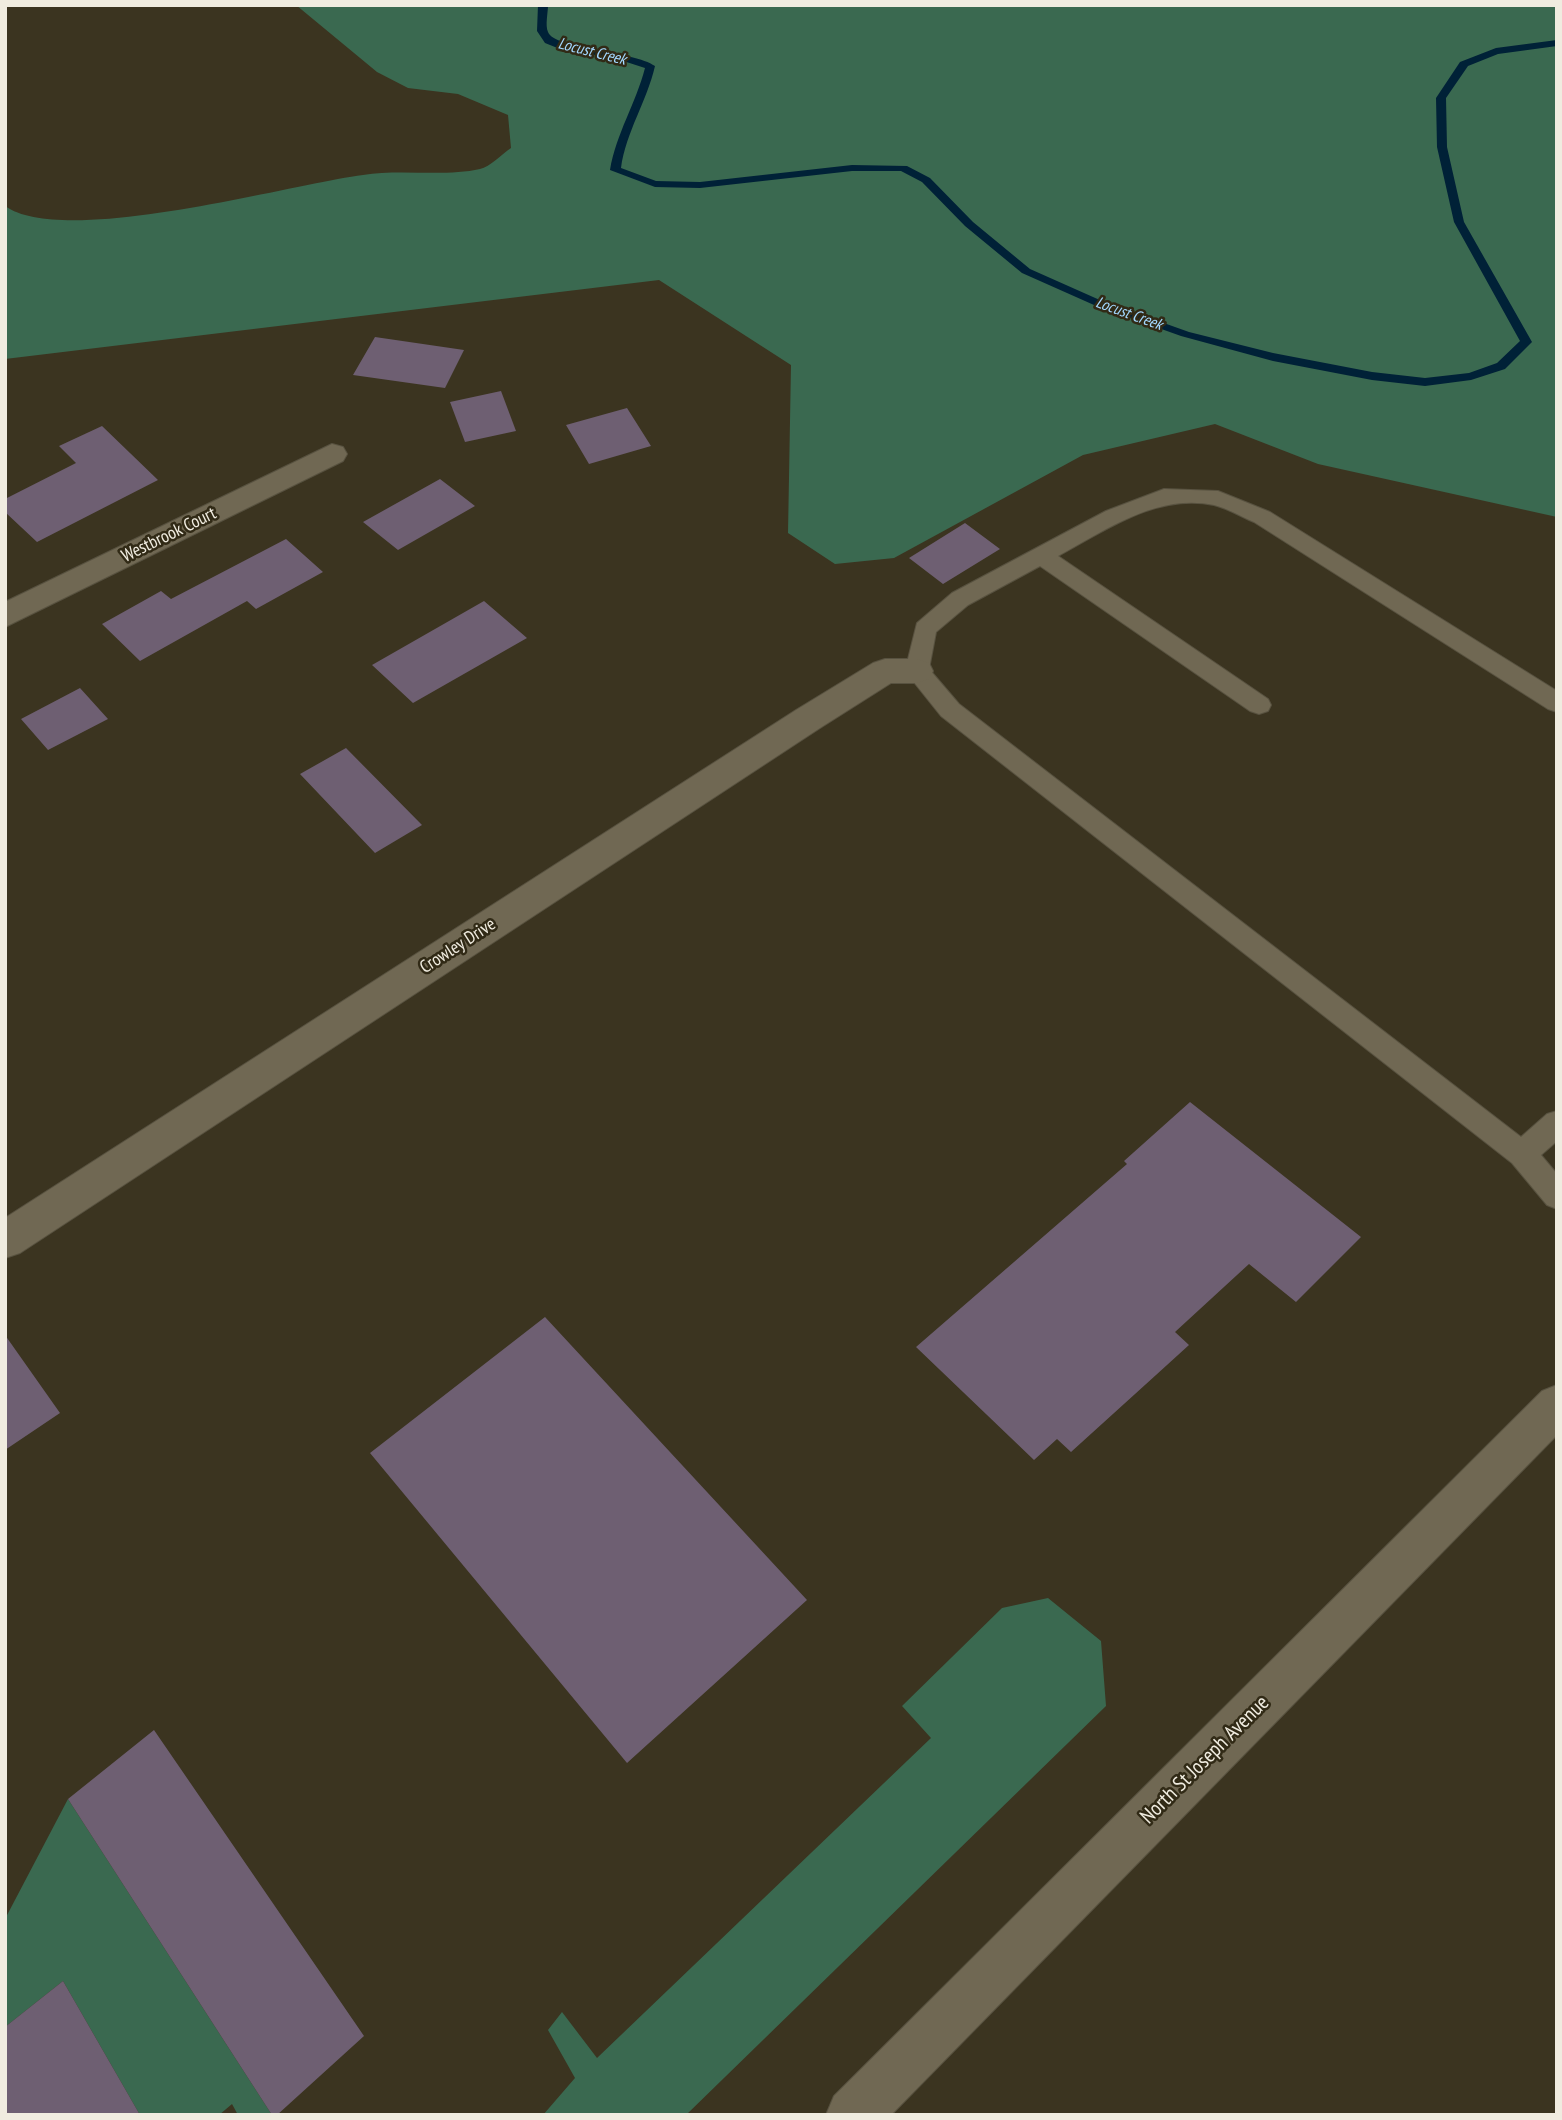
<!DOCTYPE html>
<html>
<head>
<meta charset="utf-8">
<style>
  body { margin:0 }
  #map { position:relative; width:1562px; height:2120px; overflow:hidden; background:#3b3420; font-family:"PT Sans Narrow",sans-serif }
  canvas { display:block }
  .frame { position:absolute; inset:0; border:7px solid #f0ece0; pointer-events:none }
</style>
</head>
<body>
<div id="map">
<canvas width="1562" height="2120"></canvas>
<div class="frame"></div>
</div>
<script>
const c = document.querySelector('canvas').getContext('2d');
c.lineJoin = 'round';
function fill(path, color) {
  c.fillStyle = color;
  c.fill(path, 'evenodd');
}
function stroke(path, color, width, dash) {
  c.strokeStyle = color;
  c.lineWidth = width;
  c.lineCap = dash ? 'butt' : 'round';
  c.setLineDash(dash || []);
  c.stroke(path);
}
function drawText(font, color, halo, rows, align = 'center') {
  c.font = font + ' "PT Sans Narrow",sans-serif';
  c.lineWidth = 5;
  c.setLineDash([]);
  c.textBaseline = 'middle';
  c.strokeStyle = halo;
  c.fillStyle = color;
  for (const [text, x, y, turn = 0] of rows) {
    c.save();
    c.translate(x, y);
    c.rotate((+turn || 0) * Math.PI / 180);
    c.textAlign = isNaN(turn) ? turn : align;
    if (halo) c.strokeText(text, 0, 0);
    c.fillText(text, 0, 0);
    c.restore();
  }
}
fill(new Path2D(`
  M 296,5 L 1557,5 L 1557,517 L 1318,464 L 1215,424 L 1083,455 L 894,558 L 835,564 L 788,533 L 791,365 L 659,280 L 5,359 L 5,206 C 64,248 287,185 363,175 C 399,169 446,177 480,169 C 490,167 502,154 511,148 L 508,115 L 458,94 L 408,88 L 377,72 Z
  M 1048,1598 L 1101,1641 L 1106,1706 L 686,2115 L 543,2115 L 575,2078 L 548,2030 L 562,2012 L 597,2058 L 931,1738 L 902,1706 L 1002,1608 Z
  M 68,1799 L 272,2115 L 238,2115 L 232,2104 L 219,2115 L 140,2115 L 63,1981 L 5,2027 L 5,1919 Z`), '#3a6950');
fill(new Path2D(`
  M 538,5 L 548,5 C 548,13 545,25 548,32 C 554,49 634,51 655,66 C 647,101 626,132 621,168 L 656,181 L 700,182 L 852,165 L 907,166 L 930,178 L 973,222 L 1030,269 L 1102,301 L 1189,332 L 1273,353 L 1372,372 L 1425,378 L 1469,373 L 1497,363 L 1520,341 L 1454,222 L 1437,147 L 1436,98 L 1460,62 L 1496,48 L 1557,40 L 1557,46 L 1498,54 L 1468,66 L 1446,98 L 1447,147 L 1464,222 L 1532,342 L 1505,369 L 1471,380 L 1425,386 L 1372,380 L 1273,361 L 1181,336 L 1094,305 L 1022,273 L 965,226 L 922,182 L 901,171 L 852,171 L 700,188 L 655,187 L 610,170 C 616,134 636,103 645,68 L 611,57 L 565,51 L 545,43 L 537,31 Z`), '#002137');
fill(new Path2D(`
  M 375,337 L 464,350 L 445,388 L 353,375 Z
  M 501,391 L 516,431 L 465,442 L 450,402 Z
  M 627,408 L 651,446 L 589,464 L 566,425 Z
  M 102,426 L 158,480 L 37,542 L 5,512 L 5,499 L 76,463 L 59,446 Z
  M 440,479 L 475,506 L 398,550 L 363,522 Z
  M 965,523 L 1000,549 L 943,584 L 909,558 Z
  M 286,539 L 323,572 L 256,609 L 247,601 L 140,661 L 102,624 L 161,591 L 171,599 Z
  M 484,601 L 527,638 L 413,703 L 372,665 Z
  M 80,688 L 108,719 L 48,750 L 21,719 Z
  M 346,748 L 422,825 L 375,853 L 300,774 Z
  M 1190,1102 L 1361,1237 L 1296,1302 L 1249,1264 L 1175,1332 L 1189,1345 L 1156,1375 L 1071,1452 L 1057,1439 L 1034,1460 L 916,1347 L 1127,1164 L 1124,1161 Z
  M 545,1317 L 807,1600 L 627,1763 L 370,1453 Z
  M 5,1335 L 60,1413 L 5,1450 Z
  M 154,1730 L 364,2036 L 277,2115 L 272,2115 L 68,1799 Z
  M 63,1981 L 140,2115 L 5,2115 L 5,2027 Z`), '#6e5f72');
const lane = new Path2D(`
  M 1164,489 L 1218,491 L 1270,512 L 1557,691 L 1557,712 L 1548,709 L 1254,522 C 1242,517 1227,508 1214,505 C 1157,493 1106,530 1058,556 L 1268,699 L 1271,705 L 1268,711 L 1259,714 L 1250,711 L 1040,566 L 968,605 L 936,632 L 929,669 L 959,704 L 1521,1137 L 1547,1114 L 1557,1111 L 1557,1141 L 1541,1155 L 1557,1174 L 1557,1209 L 1547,1205 L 1512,1163 L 941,716 L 905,671 L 917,623 L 952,593 L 1106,511 Z`);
const street = new Path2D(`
  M 332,444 L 343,447 L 347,454 L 343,461 L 5,627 L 5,602 Z
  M 885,659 L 917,659 L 929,663 L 933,671 L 929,679 L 917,683 L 891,683 L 820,728 L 20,1253 L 5,1258 L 5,1218 L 796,710 L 873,663 Z`);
const secondary = new Path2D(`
  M 1557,1385 L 1557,1435 L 891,2115 L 826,2115 L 834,2096 L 1542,1391 Z`);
stroke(lane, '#585240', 2);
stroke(street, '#585240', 2);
stroke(secondary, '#585240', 2);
fill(lane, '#706853');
fill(street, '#706853');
fill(secondary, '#706853');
drawText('italic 16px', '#a3d8ff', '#312a16', [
  ["Locust Creek",592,52,14],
  ["Locust Creek",1129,314,20]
]);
drawText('18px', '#f0ece0', '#312a16', [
  ["Westbrook Court",169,535,-26],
  ["Crowley Drive",458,946,-33]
]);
drawText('21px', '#f0ece0', '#312a16', [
  ["North St Joseph Avenue",1205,1760,-45]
]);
</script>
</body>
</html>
